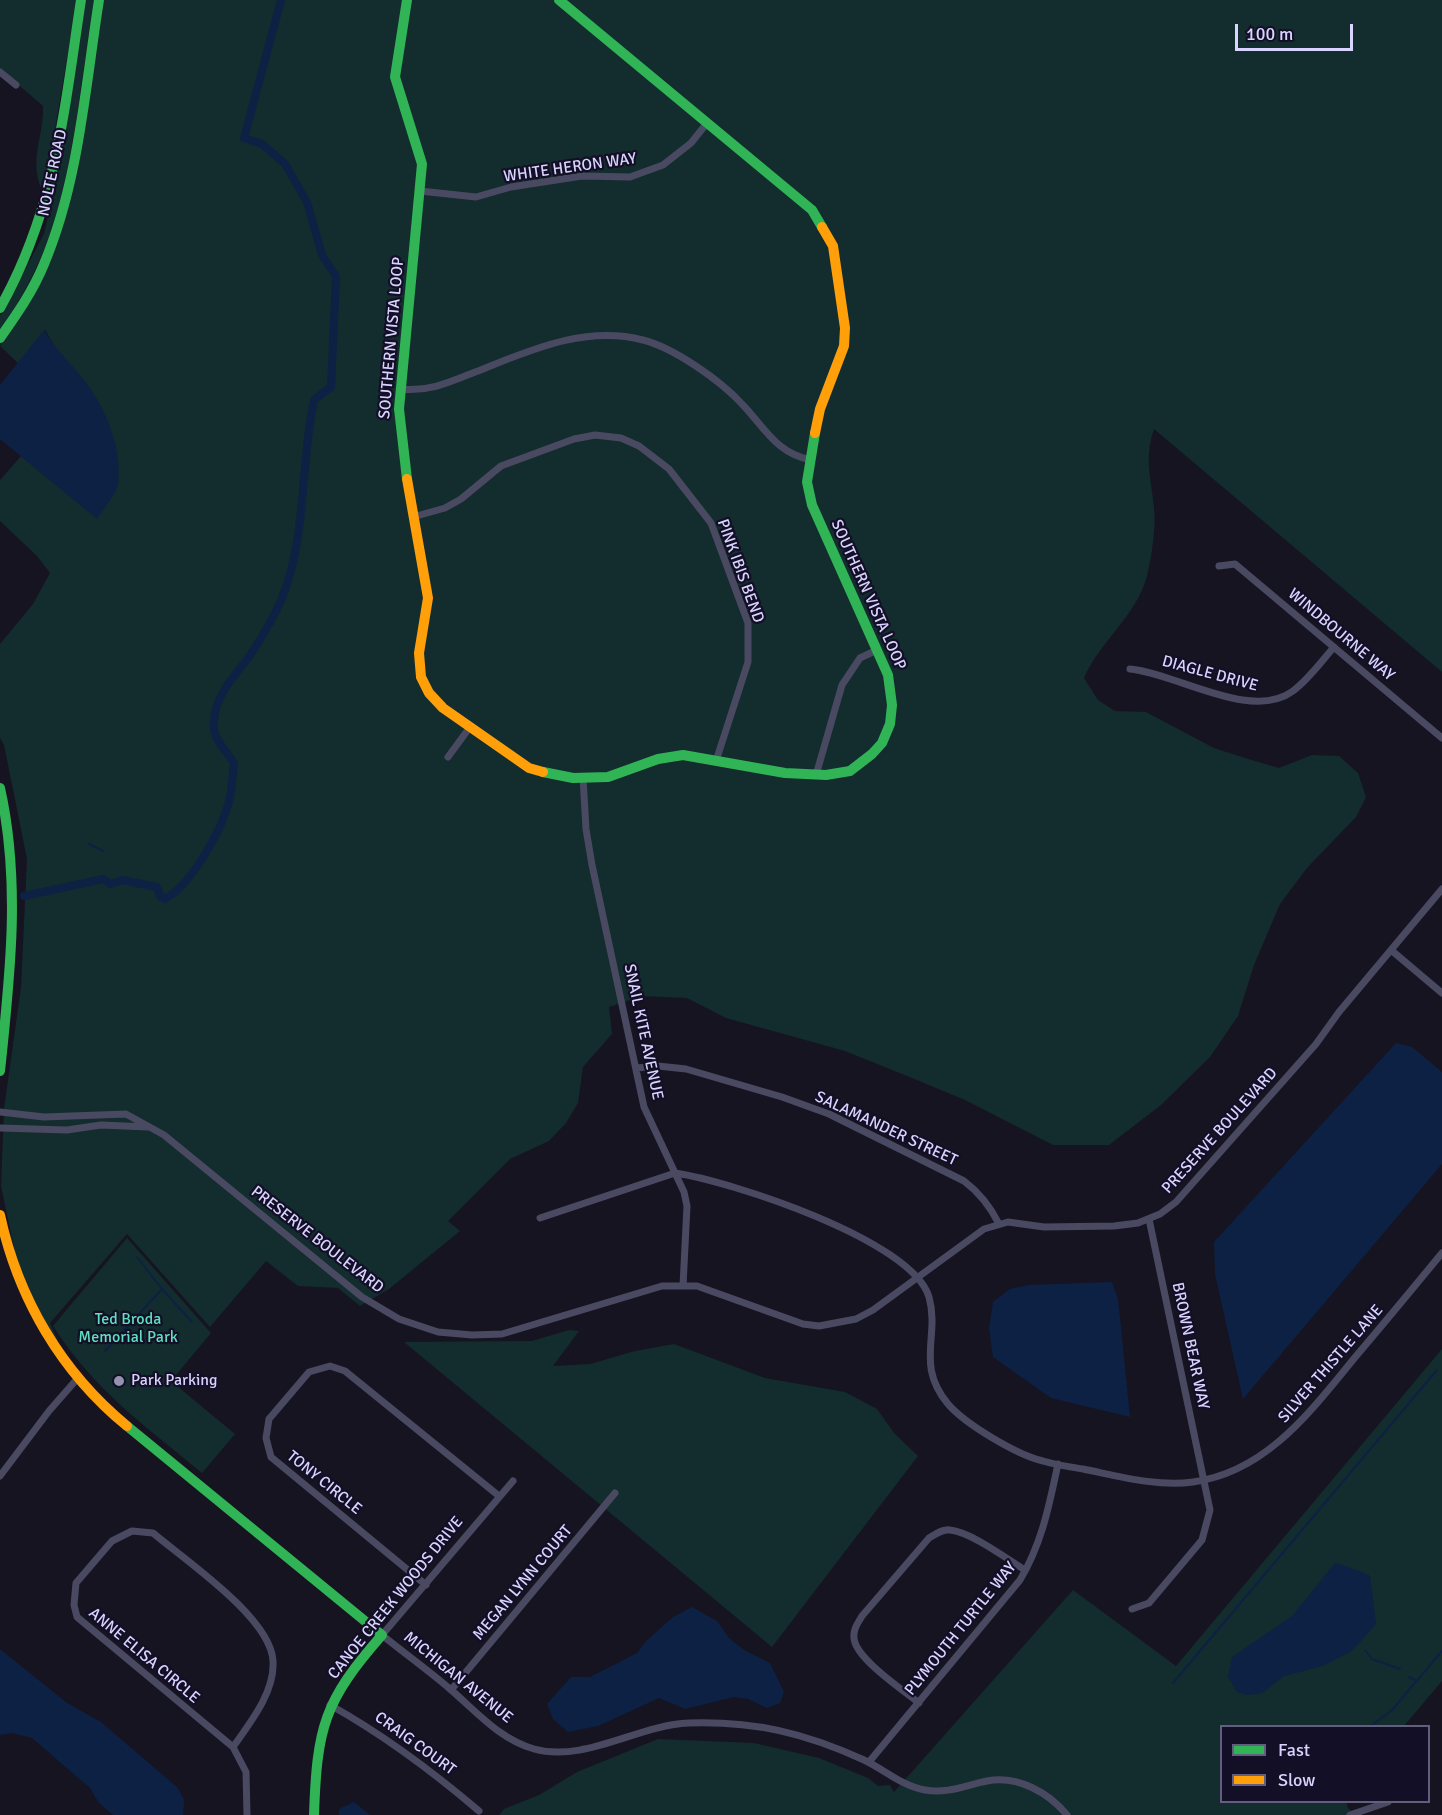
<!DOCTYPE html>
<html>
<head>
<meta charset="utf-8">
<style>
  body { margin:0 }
  #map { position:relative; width:1442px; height:1815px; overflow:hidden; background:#161421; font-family:Signika,sans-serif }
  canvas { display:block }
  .legend { position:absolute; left:1220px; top:1725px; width:210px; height:78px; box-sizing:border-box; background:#130f26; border:2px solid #625e7d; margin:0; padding:8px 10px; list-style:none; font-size:18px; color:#d9d4ff }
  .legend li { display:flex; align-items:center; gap:12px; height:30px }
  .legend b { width:30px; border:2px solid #625e7d }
  .scale { position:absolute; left:1235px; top:24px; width:118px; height:27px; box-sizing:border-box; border:3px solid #d9d4ff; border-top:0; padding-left:8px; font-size:18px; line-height:21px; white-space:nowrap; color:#d9d4ff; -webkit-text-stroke:4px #130f26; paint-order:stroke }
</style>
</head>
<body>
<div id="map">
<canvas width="1442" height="1815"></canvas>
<ul class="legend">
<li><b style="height:8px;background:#30b455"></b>Fast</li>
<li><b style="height:8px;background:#ff9f0a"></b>Slow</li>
</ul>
<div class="scale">100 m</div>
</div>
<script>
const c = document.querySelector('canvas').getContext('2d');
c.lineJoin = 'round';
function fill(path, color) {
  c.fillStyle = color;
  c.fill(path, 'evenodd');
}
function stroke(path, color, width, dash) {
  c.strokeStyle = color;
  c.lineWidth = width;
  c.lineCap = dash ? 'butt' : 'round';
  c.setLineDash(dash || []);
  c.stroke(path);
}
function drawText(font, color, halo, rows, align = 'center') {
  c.font = font + ' Signika,sans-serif';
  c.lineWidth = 4.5;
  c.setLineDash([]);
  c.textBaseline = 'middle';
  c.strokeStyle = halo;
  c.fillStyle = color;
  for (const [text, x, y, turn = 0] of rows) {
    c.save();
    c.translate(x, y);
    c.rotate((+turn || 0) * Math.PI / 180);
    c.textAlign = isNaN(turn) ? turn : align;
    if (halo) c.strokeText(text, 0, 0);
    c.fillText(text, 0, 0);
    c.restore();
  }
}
fill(new Path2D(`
  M 0,0 L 77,0 L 44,194 C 27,163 44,138 43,106 L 0,69 Z
  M 86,0 L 94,0 C 82,71 76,147 56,216 C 44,258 24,295 0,331 L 0,316 L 44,234 L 55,184 Z
  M 103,0 L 1442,0 L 1442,672 L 1154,429 C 1144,459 1151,477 1154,507 C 1156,528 1152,555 1147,576 C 1136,617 1100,641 1084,678 L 1098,700 L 1115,711 L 1146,712 L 1214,748 L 1245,758 L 1279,768 L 1312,755 L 1339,756 L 1358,773 L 1366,797 L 1356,817 L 1307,868 L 1280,904 L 1254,965 L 1238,1016 L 1210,1057 L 1161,1105 L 1109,1145 L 1053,1145 L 965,1100 L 912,1078 L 845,1051 L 726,1018 L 687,998 L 642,996 L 609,1007 L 612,1034 L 583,1067 L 578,1103 L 566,1123 L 549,1141 L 510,1159 L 448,1221 L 460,1231 L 389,1289 L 360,1306 L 338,1288 L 298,1286 L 266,1261 L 210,1327 L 127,1234 L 50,1323 L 60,1345 L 38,1313 L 18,1267 L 1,1186 L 4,1109 L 21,987 L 27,859 L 4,745 L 0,738 L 0,644 L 33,604 L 50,573 L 37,556 L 0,521 L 0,480 L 21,456 L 97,518 L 116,446 L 99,405 L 85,382 L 57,350 L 45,330 L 18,363 L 0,346 L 47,266 Z
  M 127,1238 L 211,1333 L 171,1381 L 235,1434 L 202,1473 C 144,1425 94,1390 53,1326 Z
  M 569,1330 L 579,1331 L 553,1366 L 590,1364 L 635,1351 L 674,1344 L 765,1378 L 845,1392 L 877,1409 L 894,1433 L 918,1456 L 772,1647 L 404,1342 L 532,1341 Z
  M 1442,1349 L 1442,1681 L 1404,1726 L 1222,1726 L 1222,1802 L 1346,1802 L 1348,1808 L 1357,1815 L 499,1815 L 504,1809 L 539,1795 L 577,1772 L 658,1739 L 754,1743 L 819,1758 L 868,1778 L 878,1786 L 890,1785 L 894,1792 L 1073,1590 L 1176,1666 Z`), '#132c2d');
fill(new Path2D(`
  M 44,330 C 56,349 70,363 84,380 C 105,406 123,450 118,483 C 117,494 103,509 97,519 L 0,439 L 0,385 Z
  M 1396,1043 L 1412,1047 L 1442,1072 L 1442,1164 L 1243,1399 L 1215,1274 L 1214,1242 Z
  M 1112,1282 L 1118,1299 L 1130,1417 L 1051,1398 L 993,1357 L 989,1328 L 993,1302 L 1010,1289 L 1028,1285 Z
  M 1335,1563 C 1340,1564 1366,1573 1370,1576 L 1376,1624 L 1352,1651 L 1323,1666 L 1284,1676 L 1263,1693 L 1247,1695 L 1237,1692 L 1228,1677 L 1232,1657 L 1292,1616 Z
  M 692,1607 L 717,1621 L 729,1638 L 744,1650 L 770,1663 L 784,1692 L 780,1703 L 767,1708 L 748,1699 L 734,1697 L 685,1709 L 659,1698 L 598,1726 L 568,1732 L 553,1719 L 547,1704 L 571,1677 L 590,1677 L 637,1653 L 646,1641 L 673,1617 Z
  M 0,1649 L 67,1703 L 101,1722 L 178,1788 L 184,1800 L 183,1815 L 113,1815 L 99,1803 L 90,1788 L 32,1738 L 12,1733 L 0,1735 Z
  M 354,1802 L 370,1815 L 339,1815 L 339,1809 Z`), '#0d2144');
stroke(new Path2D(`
  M 89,844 L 103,851
  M 162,1289 L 192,1322
  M 105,1351 L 162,1289 L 137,1257
  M 1365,1650 L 1372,1659 L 1400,1669
  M 1409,1677 L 1417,1681
  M 1173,1683 L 1437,1370
  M 1371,1726 L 1392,1710 L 1442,1651`), '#0d2144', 2);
stroke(new Path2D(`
  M 24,896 L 103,879 L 111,884 L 122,880 L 157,887 L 160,896 L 165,899 C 192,884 221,831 229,802 C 232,790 232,776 234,764 C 226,748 212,741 214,721 C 216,693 235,676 251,654 C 262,637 274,617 282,598 C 307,536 300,465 314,400 L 331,387 L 336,276 L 322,255 L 307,202 L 285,164 L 262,144 L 244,138 L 281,0`), '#0d2144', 8);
stroke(new Path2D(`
  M 0,72 L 16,85
  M 420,191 L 476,197 L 511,187 L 582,176 L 630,177 L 663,165 L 691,143 L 707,123
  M 401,389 C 429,392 450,382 475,372 C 529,351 583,325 643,340 C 674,348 720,380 742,404 C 765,428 776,453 811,460
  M 413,517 L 445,508 L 461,499 L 501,466 L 574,439 L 595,435 L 621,438 L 639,446 L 669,469 L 711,523 L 748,623 L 748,662 L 716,761
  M 1219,566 L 1235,564 L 1442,738
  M 1130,669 C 1176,673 1251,722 1293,691 C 1309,679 1321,662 1334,647
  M 448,757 L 470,727
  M 816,775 L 842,685 L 860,658 L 877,650
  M 583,777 L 586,829 L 592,865 L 644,1107 L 684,1192 L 687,1206 L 683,1286
  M 1391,950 L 1442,993
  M 637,1068 L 658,1066 L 686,1069 L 782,1097 L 829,1114 L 964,1181 C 980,1193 990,1206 999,1224
  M 0,1112 L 44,1117 L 126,1114 L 164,1135 L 362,1297 L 399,1319 L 438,1332 L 472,1335 L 502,1334 L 662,1286 L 697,1286 L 803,1324 L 819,1326 L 856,1319 L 873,1310 L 984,1229 L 1008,1222 L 1044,1227 L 1114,1226 L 1138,1223 L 1160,1214 L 1176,1202 L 1316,1044 L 1339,1012 L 1442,889
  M 0,1128 L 67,1130 L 101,1125 L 148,1127
  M 540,1218 L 675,1173 C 730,1181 912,1240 929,1297 C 940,1337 915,1364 948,1404 C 965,1424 1017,1455 1043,1461 C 1056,1465 1070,1467 1083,1469 C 1118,1476 1157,1487 1193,1482 C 1268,1472 1313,1408 1357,1355 C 1386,1321 1414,1287 1442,1253
  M 0,1476 L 49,1411 L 77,1379
  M 513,1481 L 382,1635 C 404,1653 428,1670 450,1689 C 476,1711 499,1739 534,1749 C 585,1763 637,1725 689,1723 C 755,1721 805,1733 864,1760 C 885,1770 902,1786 925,1790 C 948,1794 966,1785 987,1781 C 1018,1775 1049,1793 1067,1815
  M 426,1585 L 271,1457 L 266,1438 L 269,1419 L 309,1372 L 330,1366 L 345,1371 L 499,1496
  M 1132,1609 L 1149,1603 L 1202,1540 L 1210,1510 L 1149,1219
  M 451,1690 L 615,1493
  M 919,1703 C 903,1690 855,1658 854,1638 C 853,1629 858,1623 862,1616 L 929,1538 C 936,1534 942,1529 950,1530 C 971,1532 1007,1559 1025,1570
  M 330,1705 C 384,1735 432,1771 479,1811
  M 233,1747 C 250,1723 275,1692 273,1661 C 271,1618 185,1560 153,1533 L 132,1531 L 112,1541 L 76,1583 L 74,1605 L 77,1617 L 233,1747 L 246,1772 L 247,1815
  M 869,1762 L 1020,1580 C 1042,1543 1049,1506 1058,1464
  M 1350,1815 L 1388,1802`), '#4a4962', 7);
stroke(new Path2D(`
  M 407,0 L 395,77 L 422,164 L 399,409 L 407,479
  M 559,0 L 812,210 L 822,227
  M 0,308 C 56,208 64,111 81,0
  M 0,338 C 17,314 33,291 44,264 C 79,181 85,88 99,0
  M 543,772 L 573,778 L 608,777 L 658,759 L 683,755 L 785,773 L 826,775 L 850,771 L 872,754 L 882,743 L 890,724 L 892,705 L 888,675 L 812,505 L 807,482 L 815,433
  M 0,788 C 21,882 10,976 0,1071
  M 127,1426 L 382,1635 C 324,1701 317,1727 314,1815`), '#30b455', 10);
stroke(new Path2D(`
  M 815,433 L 820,409 L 844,346 L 845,328 L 833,246 L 822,227
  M 407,479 L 428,598 L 419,653 L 421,677 L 429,693 L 443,708 L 529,768 L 543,772
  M 0,1215 C 18,1298 61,1372 127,1426`), '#ff9f0a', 10);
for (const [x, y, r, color] of [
  [119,1381,6,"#9591b1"]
]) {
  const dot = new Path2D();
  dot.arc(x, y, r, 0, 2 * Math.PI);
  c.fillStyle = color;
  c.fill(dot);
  stroke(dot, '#130f26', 2);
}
drawText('16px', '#d9d4ff', '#130f26', [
  ["WHITE HERON WAY",570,168,-8],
  ["NOLTE ROAD",53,173,-78],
  ["SOUTHERN VISTA LOOP",392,338,-85],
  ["PINK IBIS BEND",740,571,70],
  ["SOUTHERN VISTA LOOP",868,595,66],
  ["WINDBOURNE WAY",1341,635,40],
  ["DIAGLE DRIVE",1210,674,15],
  ["SNAIL KITE AVENUE",643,1032,78],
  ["SALAMANDER STREET",886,1129,25],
  ["PRESERVE BOULEVARD",1220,1131,-48],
  ["PRESERVE BOULEVARD",317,1240,38],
  ["BROWN BEAR WAY",1190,1346,78],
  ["SILVER THISTLE LANE",1331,1364,-49],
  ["TONY CIRCLE",324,1483,39],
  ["MEGAN LYNN COURT",523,1583,-50],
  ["CANOE CREEK WOODS DRIVE",396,1598,-51],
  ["PLYMOUTH TURTLE WAY",961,1629,-51],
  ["ANNE ELISA CIRCLE",144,1656,40],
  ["MICHIGAN AVENUE",458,1678,39],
  ["CRAIG COURT",415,1744,36]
]);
drawText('16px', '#5fe0c0', '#130f26', [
  ["Ted Broda",128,1320],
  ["Memorial Park",128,1338]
]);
drawText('16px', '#d9d4ff', '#130f26', [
  ["Park Parking",131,1381]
], 'left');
</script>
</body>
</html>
